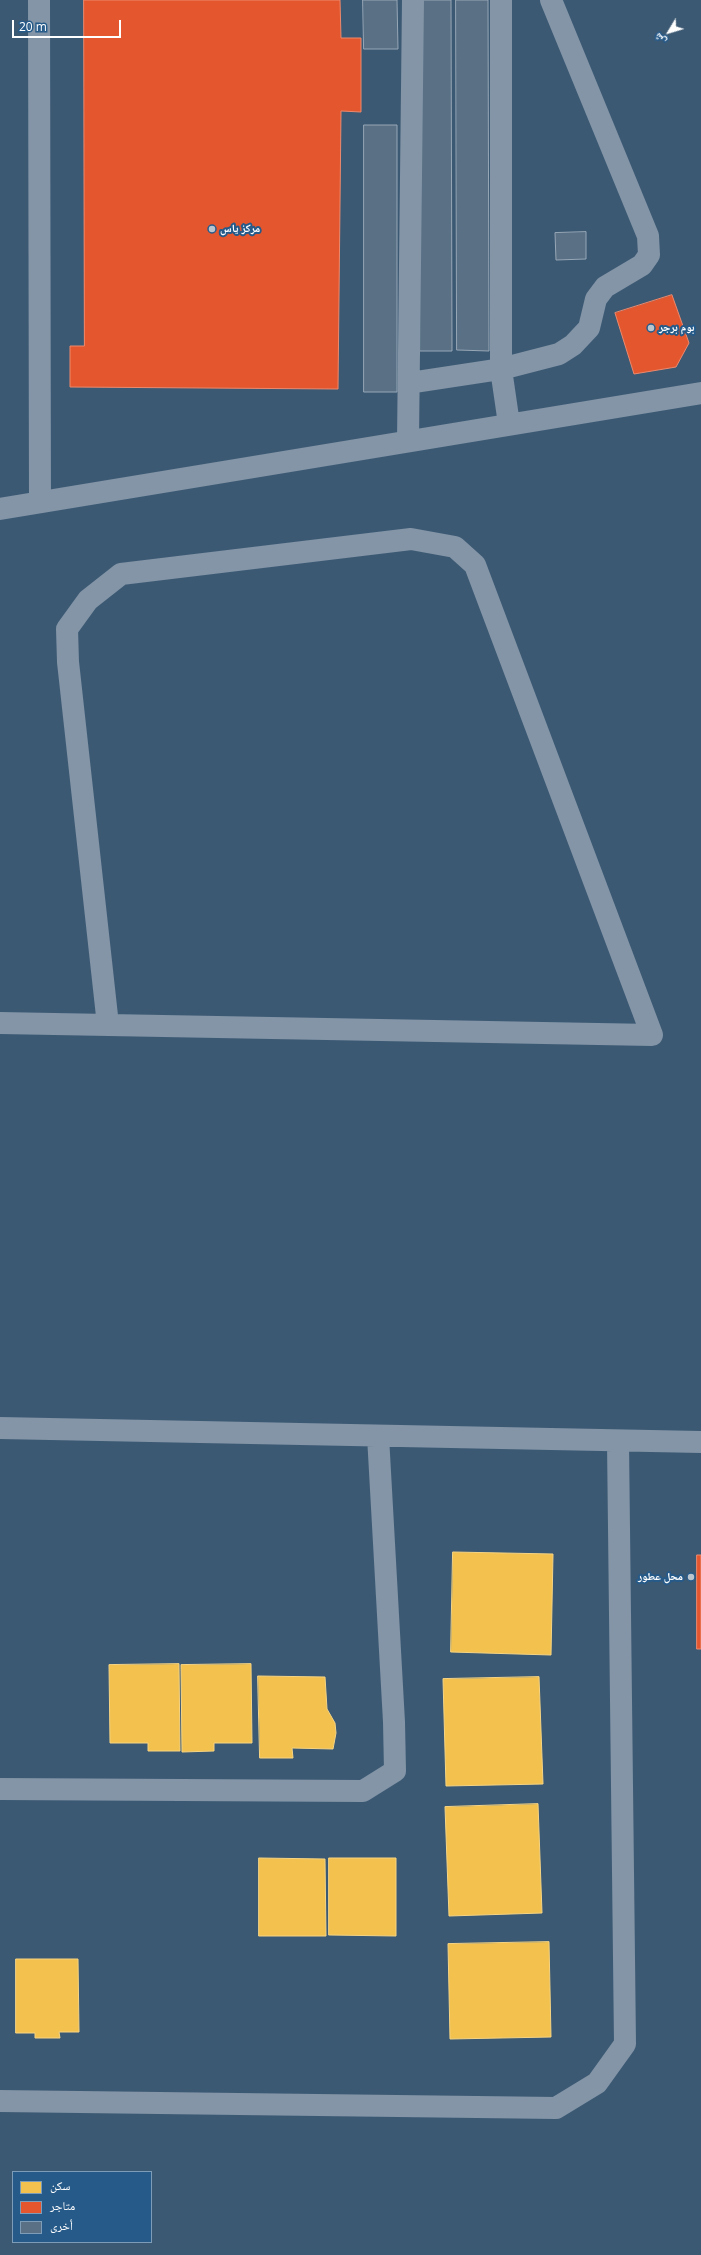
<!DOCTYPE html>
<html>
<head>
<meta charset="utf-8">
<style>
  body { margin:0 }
  #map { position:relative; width:701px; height:2255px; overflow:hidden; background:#3c5973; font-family:"Open Sans","Noto Naskh Arabic",sans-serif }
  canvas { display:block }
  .legend { position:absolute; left:12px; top:2171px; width:140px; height:72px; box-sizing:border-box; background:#265a89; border:1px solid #7d9cb8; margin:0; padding:5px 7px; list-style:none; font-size:12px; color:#fff }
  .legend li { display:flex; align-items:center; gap:8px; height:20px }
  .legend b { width:20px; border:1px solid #7d9cb8 }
  .north { position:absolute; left:649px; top:12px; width:40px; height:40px; -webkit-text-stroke:3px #265a89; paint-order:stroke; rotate:232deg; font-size:11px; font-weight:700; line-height:16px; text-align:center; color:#fff }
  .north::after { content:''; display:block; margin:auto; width:14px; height:18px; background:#fff; clip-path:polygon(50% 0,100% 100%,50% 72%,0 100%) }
  .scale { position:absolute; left:12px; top:20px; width:109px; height:18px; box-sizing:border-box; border:2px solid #fff; border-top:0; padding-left:5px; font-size:12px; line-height:14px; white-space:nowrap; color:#fff; -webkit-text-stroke:3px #265a89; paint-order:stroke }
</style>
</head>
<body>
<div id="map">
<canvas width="701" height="2255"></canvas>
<ul class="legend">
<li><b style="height:11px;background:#f2c14e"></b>سكن</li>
<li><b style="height:11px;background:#e4572e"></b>متاجر</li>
<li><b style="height:11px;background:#597085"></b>أخرى</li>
</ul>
<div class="north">ش</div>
<div class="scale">20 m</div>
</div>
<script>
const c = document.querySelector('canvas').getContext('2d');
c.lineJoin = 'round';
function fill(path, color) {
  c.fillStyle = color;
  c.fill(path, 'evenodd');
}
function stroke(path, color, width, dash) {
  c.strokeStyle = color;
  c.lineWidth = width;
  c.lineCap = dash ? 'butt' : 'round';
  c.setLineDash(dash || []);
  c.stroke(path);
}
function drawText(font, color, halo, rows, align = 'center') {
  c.font = font + ' "Open Sans","Noto Naskh Arabic",sans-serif';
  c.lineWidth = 4;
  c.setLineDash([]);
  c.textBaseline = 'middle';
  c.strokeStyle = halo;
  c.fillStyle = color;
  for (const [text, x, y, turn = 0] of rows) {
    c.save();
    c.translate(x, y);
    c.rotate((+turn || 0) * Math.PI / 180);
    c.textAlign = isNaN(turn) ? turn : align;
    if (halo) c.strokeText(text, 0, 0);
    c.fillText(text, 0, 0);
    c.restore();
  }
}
const homes = new Path2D(`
  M 453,1552 L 553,1554 L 551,1655 L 451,1652 Z
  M 179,1664 L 180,1751 L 148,1751 L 148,1743 L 110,1743 L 109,1665 Z
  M 251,1664 L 252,1743 L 214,1743 L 214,1751 L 182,1752 L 181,1665 Z
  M 258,1676 L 325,1677 L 327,1709 L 335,1723 L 336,1733 L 333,1749 L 292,1748 L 293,1758 L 260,1758 Z
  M 539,1677 L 543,1784 L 446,1786 L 443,1679 Z
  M 538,1804 L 542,1913 L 449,1916 L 445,1807 Z
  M 259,1858 L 325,1859 L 326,1936 L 259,1936 Z
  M 329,1858 L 396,1858 L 396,1936 L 329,1935 Z
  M 549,1942 L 551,2037 L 450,2039 L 448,1944 Z
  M 16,1959 L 78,1959 L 79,2032 L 59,2032 L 60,2038 L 35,2038 L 35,2033 L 16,2033 Z`);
fill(homes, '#f2c14e');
stroke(homes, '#f6d483', 1);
const shops = new Path2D(`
  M 84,0 L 340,0 L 341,38 L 361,38 L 361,112 L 341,111 L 338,389 L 70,387 L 70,346 L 84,346 Z
  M 672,295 L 689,343 L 676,367 L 634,374 L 615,313 Z
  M 697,1555 L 701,1555 L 701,1649 L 697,1649 Z`);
fill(shops, '#e4572e');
stroke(shops, '#ec896d', 1);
const building = new Path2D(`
  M 363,0 L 397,0 L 398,49 L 364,49 Z
  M 419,0 L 451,0 L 452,351 L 420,351 Z
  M 456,0 L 488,0 L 489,351 L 457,350 Z
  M 364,125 L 397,125 L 397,392 L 364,392 Z
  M 586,232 L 586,259 L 556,260 L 555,233 Z`);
fill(building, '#597085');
stroke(building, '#97a7b6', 1);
stroke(new Path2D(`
  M 39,0 L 40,502
  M 501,0 L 501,369 L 509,424
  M 409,383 L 501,369 L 559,354 L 573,345 L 589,328 L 596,299 L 605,287 L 642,265 L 649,255 L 648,236 L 551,0
  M 408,441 L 413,0
  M 0,509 L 701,393
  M 0,1023 L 652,1035 L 475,565 L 455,547 L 411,539 L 121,574 L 88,600 L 67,629 L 68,662 L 108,1025
  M 0,1428 L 701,1442
  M 0,1789 L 363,1791 L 395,1771 L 394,1722 L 378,1436
  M 0,2101 L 556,2108 L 597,2083 L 625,2044 L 618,1442`), '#8395a7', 22);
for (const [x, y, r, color] of [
  [212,229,4,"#bbc5ce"],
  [651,328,4,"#bbc5ce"],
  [691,1577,4,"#bbc5ce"]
]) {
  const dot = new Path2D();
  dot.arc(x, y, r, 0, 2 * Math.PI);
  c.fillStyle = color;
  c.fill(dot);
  stroke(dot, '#265a89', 1.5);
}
drawText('bold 11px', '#fff', '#265a89', [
  ["مركز ياس",220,229],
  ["بوم برجر",659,328],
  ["محل عطور",683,1577,"right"]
], 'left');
</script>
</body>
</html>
